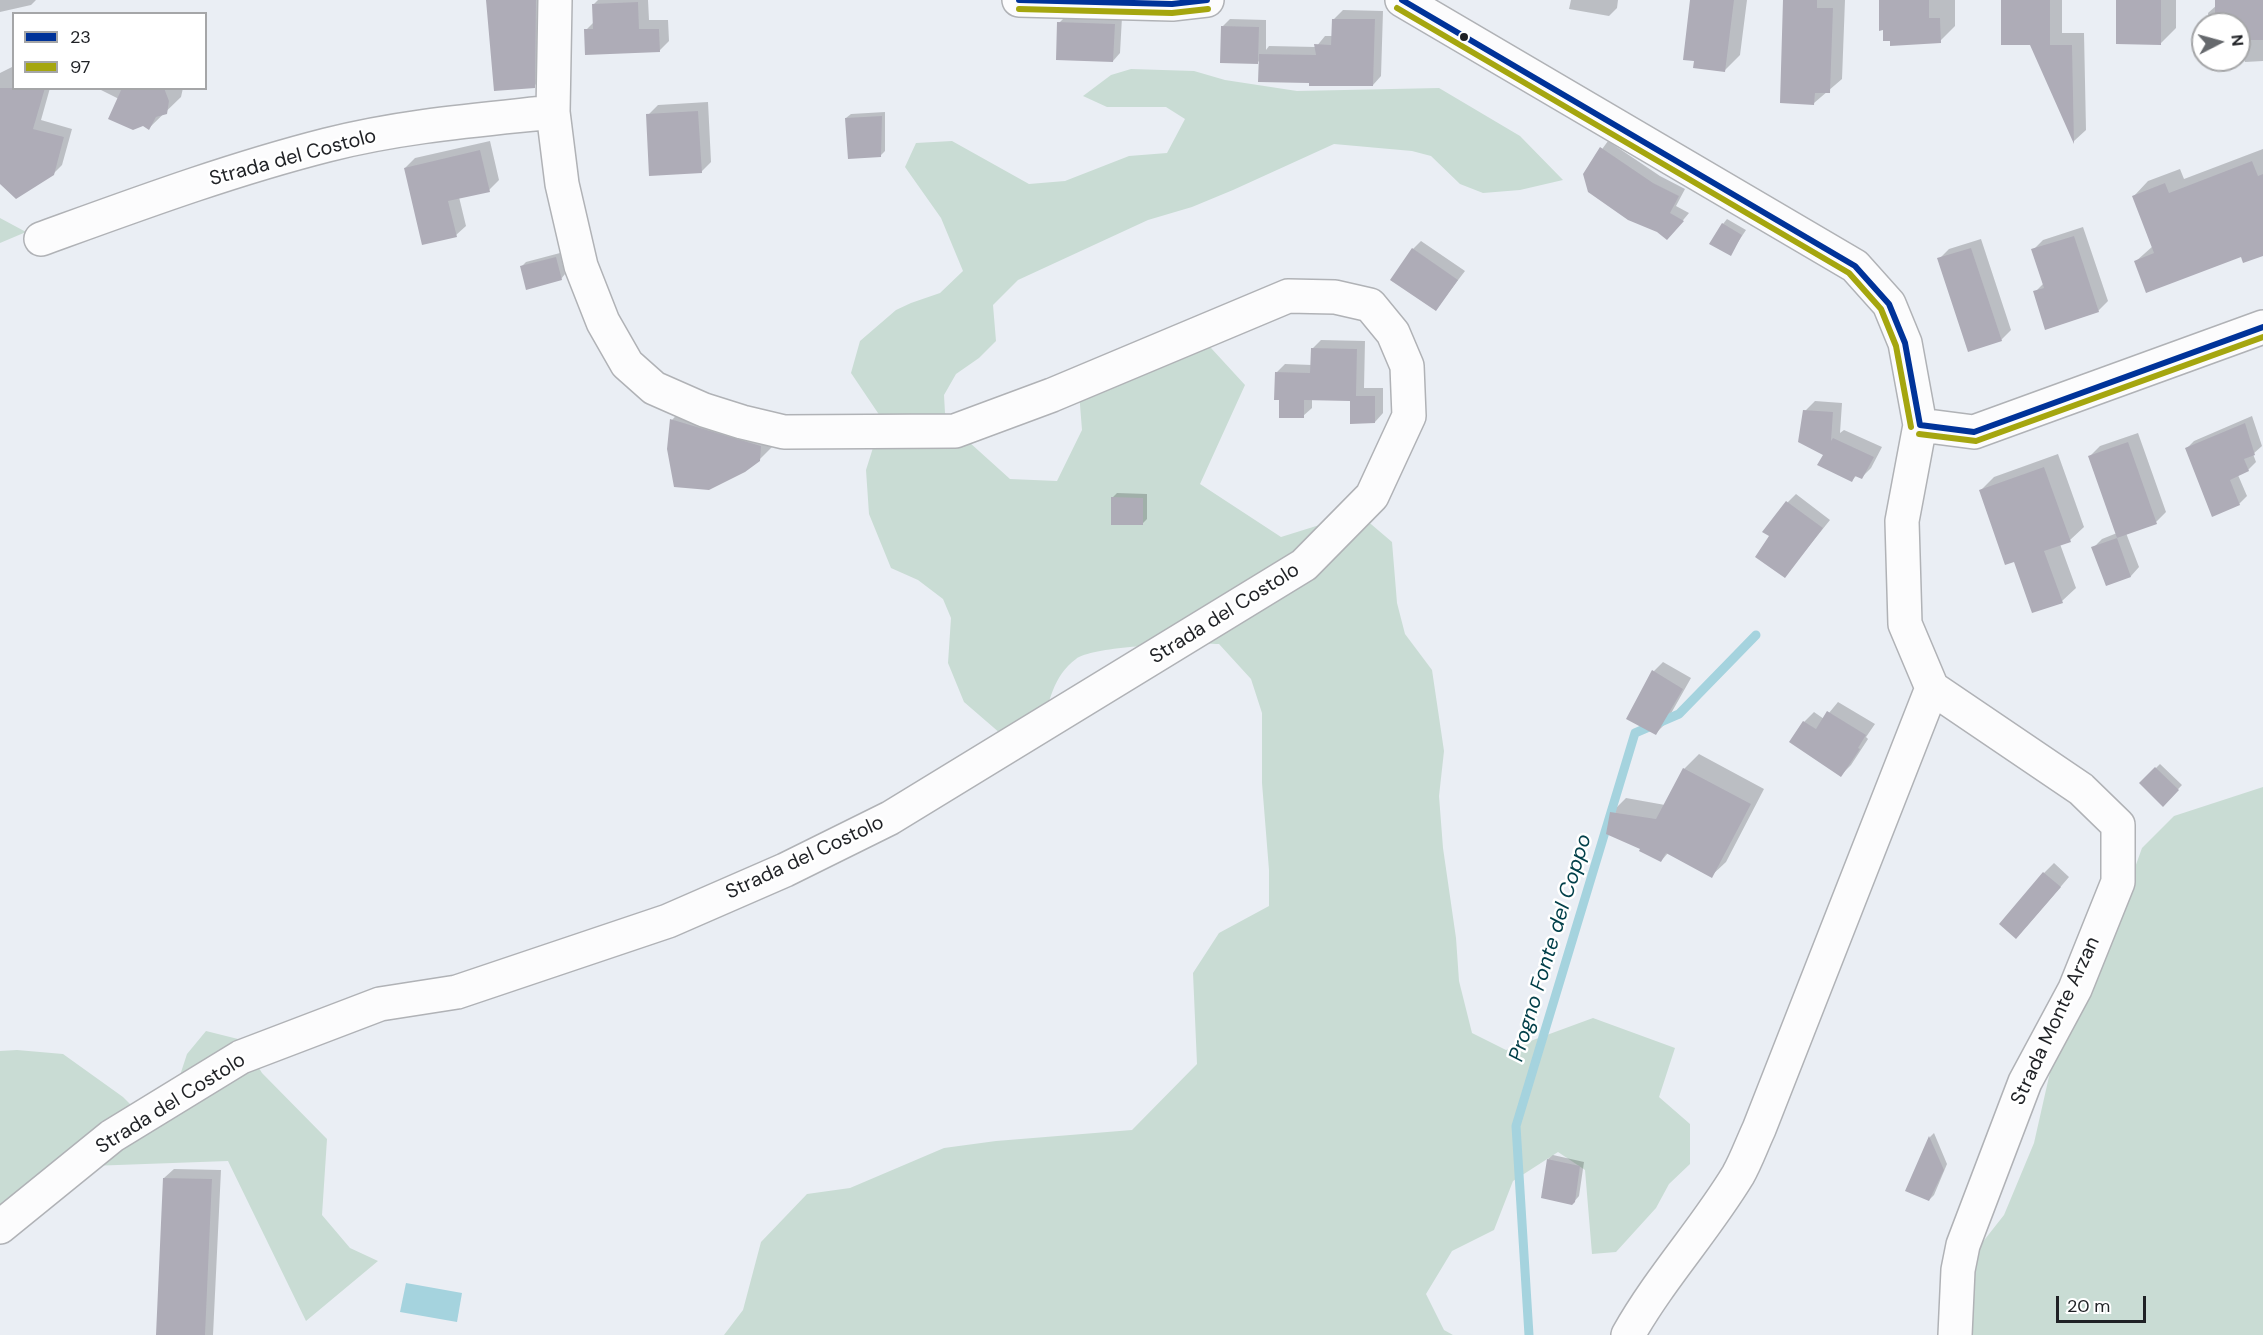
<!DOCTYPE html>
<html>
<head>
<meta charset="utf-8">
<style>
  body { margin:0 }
  #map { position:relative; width:2263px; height:1335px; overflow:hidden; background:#eaeef4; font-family:"DM Sans",sans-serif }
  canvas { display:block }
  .legend { position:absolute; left:12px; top:12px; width:195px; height:78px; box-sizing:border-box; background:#fff; border:2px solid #a5a6a8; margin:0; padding:8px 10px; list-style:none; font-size:18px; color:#1f2125 }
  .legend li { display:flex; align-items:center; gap:12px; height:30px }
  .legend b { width:30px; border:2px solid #a5a6a8 }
  .north { position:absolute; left:2191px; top:12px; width:60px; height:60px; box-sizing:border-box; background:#fff; border:2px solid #a5a6a8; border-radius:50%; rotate:84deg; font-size:16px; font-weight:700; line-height:24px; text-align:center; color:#1f2125 }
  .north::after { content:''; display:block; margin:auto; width:21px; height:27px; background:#66696d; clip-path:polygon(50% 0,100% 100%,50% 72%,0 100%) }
  .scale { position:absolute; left:2056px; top:1296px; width:90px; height:27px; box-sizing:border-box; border:3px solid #1f2125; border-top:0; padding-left:8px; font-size:18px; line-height:21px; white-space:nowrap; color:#1f2125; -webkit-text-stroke:4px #fff; paint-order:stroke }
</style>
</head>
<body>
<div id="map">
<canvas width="2263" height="1335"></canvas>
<ul class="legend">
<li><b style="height:8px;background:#039"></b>23</li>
<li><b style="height:8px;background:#a5a60f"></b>97</li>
</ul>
<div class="north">N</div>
<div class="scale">20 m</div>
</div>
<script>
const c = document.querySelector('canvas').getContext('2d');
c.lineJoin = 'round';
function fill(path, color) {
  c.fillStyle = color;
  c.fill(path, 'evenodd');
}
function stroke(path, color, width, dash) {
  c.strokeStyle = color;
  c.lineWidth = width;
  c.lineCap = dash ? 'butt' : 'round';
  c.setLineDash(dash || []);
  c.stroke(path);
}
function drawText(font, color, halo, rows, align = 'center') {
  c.font = font + ' "DM Sans",sans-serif';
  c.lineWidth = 5;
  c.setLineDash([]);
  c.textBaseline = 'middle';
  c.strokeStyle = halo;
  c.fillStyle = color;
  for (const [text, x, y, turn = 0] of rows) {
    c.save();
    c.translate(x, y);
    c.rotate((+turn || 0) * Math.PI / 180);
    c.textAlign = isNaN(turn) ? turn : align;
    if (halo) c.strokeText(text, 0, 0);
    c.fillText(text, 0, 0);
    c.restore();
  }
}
fill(new Path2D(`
  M 1131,69 L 1194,71 L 1225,80 L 1297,91 L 1439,88 L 1520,136 L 1563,180 L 1520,190 L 1483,193 L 1460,184 L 1431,156 L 1412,151 L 1334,144 L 1233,190 L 1192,207 L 1148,220 L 1018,280 L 993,305 L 996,341 L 979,358 L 956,374 L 944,395 L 945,413 L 969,442 L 1010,479 L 1057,481 L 1082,430 L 1079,392 L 1200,336 L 1245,385 L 1200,484 L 1281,537 L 1358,513 L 1392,542 L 1397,603 L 1405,634 L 1432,670 L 1444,751 L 1439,796 L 1443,848 L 1456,938 L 1459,981 L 1472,1033 L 1506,1050 L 1593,1018 L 1675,1048 L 1659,1097 L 1690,1124 L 1690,1164 L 1669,1184 L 1656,1208 L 1616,1252 L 1592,1254 L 1585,1170 L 1558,1152 L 1513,1181 L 1494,1230 L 1452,1251 L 1426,1294 L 1444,1330 L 1453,1335 L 724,1335 L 743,1310 L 761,1242 L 807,1194 L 850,1188 L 944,1148 L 996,1141 L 1132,1130 L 1197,1064 L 1193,973 L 1219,933 L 1269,906 L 1269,870 L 1262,783 L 1262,713 L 1251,679 L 1219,644 C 1193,643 1095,645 1076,659 C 1053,676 1049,702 1042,728 L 1008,740 L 964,702 L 948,663 L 951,618 L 943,599 L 918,580 L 891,568 L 869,514 L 866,470 L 882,419 L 851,373 L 860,341 L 896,310 L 911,303 L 940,293 L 963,271 L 941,218 L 905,167 L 916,143 L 952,141 L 1029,184 L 1065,181 L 1129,156 L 1167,153 L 1185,119 L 1166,107 L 1107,107 L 1083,96 L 1111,75 Z
  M 0,218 L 26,232 L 0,243 Z
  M 2263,787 L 2263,1335 L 1964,1335 L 1967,1262 L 2004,1215 L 2034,1143 L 2055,1050 L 2115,923 L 2142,848 L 2174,816 Z
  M 206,1031 L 242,1040 L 262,1073 L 327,1139 L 322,1215 L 350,1248 L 378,1261 L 306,1321 L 228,1161 L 90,1166 L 0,1239 L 0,1051 L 17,1050 L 63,1054 L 123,1097 L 150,1124 L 167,1115 L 187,1054 Z`), '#c9dcd4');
fill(new Path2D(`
  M 406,1283 L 462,1293 L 457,1322 L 400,1312 Z`), '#a5d3de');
fill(new Path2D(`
  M 0,0 L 36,0 L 31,5 L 0,12 Z
  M 487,0 L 544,0 L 542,78 L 534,86 Z
  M 598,0 L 648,0 L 649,20 L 668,20 L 669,41 L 659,51 L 586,30 L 594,22 L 594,4 Z
  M 1571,0 L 1618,0 L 1617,8 L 1609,16 L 1569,9 Z
  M 1692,0 L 1747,0 L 1740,55 L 1725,70 Z
  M 1785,0 L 1845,0 L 1842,79 L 1814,103 Z
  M 1880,0 L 1955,0 L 1955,26 L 1940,41 Z
  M 2003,0 L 2062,0 L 2062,33 L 2084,33 L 2086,130 L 2074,141 L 2031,43 Z
  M 2118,0 L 2176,0 L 2176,28 L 2161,43 Z
  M 2217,0 L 2263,0 L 2263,61 L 2245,62 L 2239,38 L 2239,24 L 2209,24 L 2208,13 L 2217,5 Z
  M 1343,10 L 1383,11 L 1381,76 L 1373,85 L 1310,82 L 1260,60 L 1258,62 L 1222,27 L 1230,19 L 1266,20 L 1266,50 L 1269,46 L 1316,47 L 1325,36 L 1333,36 L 1334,19 Z
  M 1067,15 L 1122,17 L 1120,53 L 1113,61 L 1059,23 Z
  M 14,66 L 14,88 L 50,88 L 41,120 L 72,129 L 62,165 L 53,174 L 0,178 L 0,73 Z
  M 97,88 L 183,88 L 181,97 L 149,128 L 119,99 Z
  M 708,102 L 711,162 L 701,172 L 648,115 L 658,105 Z
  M 885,112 L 885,151 L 880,156 L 846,118 L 851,114 Z
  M 490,141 L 499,180 L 489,190 L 459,197 L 466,226 L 456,235 L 405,168 L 415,158 Z
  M 1608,141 L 1660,176 L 1685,189 L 1676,206 L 1689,213 L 1674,231 L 1584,174 Z
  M 2263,149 L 2263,254 L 2135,262 L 2153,246 L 2134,196 L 2148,181 L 2180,169 L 2184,179 Z
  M 1727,219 L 1746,230 L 1730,254 L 1723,224 Z
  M 2083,227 L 2108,301 L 2098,311 L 2035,292 L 2044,283 L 2033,250 L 2043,240 Z
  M 1981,239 L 2011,330 L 2001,340 L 1939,259 L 1949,249 Z
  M 1421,241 L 1465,271 L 1436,309 L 1413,249 Z
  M 560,253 L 565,274 L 561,279 L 521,267 L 526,262 Z
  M 1321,340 L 1365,341 L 1364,388 L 1383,388 L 1383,413 L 1375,422 L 1352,399 L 1312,399 L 1312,408 L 1303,416 L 1281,399 L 1276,373 L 1285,364 L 1312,365 L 1312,349 Z
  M 1815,401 L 1842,403 L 1840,433 L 1844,430 L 1882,447 L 1871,468 L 1861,478 L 1857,475 L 1852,480 L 1805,411 Z
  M 686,405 L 775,444 L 759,460 L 672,420 Z
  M 2252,416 L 2262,446 L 2253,454 L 2256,462 L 2248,470 L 2238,475 L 2247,496 L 2239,504 L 2187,448 L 2194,441 Z
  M 2138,433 L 2166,512 L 2156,522 L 2126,533 L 2139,567 L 2131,576 L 2107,584 L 2093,548 L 2102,539 L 2117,533 L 2090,456 L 2100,446 Z
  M 2058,454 L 2084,527 L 2070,540 L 2060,544 L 2076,588 L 2062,601 L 2033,611 L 2015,560 L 1980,491 L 1994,477 Z
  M 1117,493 L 1147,494 L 1147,519 L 1142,524 L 1112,498 Z
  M 1796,494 L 1830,520 L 1785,576 L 1771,535 L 1788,502 Z
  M 1663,662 L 1691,678 L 1665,724 L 1655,734 L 1654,671 Z
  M 1838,702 L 1875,724 L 1866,737 L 1868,739 L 1851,765 L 1841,775 L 1804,722 L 1814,712 L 1824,719 Z
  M 1699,754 L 1764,789 L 1726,862 L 1711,876 L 1668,853 L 1661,861 L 1642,848 L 1611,813 L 1626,798 L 1665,805 L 1684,769 Z
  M 2160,764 L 2182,785 L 2163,805 L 2141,783 Z
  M 2054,863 L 2069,877 L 2026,927 L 2044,873 Z
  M 1934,1133 L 1947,1164 L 1934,1195 L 1929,1200 L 1907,1190 L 1930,1137 Z
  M 1553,1155 L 1584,1162 L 1579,1196 L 1572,1204 L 1548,1159 Z
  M 174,1169 L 221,1170 L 213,1335 L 158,1335 L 164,1178 Z`), '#0003');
stroke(new Path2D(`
  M 1529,1335 L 1516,1126 L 1635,733 L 1679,714 L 1756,635`), '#a5d3de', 9);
fill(new Path2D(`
  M 486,0 L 536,0 L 535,88 L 494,91 Z
  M 1690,0 L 1734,0 L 1725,72 L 1693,68 L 1694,61 L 1683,60 Z
  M 1783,0 L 1817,0 L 1817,8 L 1833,8 L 1830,93 L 1815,93 L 1814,105 L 1780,103 Z
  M 1879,0 L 1929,0 L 1929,18 L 1940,18 L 1941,43 L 1890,46 L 1890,41 L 1883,41 L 1883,30 L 1879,31 Z
  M 2001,0 L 2050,0 L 2050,45 L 2072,45 L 2074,144 L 2030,45 L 2001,45 Z
  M 2116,0 L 2161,0 L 2161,45 L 2116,44 Z
  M 2215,0 L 2263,0 L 2263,40 L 2239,40 L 2239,24 L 2215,24 Z
  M 638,2 L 639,29 L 659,29 L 660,52 L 585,55 L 584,29 L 593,29 L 592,4 Z
  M 1332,19 L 1375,19 L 1373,86 L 1309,86 L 1309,83 L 1258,82 L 1259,54 L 1316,55 L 1314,44 L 1331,45 Z
  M 1057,22 L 1115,24 L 1113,62 L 1056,60 Z
  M 1221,26 L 1259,27 L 1258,64 L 1220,63 Z
  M 0,88 L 45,88 L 33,129 L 64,137 L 54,175 L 16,199 L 0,184 Z
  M 122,88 L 164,88 L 169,101 L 167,114 L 156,117 L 149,130 L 143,126 L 133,130 L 108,119 Z
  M 698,111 L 702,173 L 649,176 L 646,114 Z
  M 882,116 L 881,157 L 848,159 L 845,118 Z
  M 1600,147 L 1653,183 L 1679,196 L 1670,213 L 1684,221 L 1667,240 L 1657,232 L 1628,220 L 1588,192 L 1583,174 Z
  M 480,150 L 490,192 L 448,201 L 457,237 L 422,245 L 404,168 Z
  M 2252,161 L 2258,176 L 2263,174 L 2263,256 L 2243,263 L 2241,257 L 2146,293 L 2134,261 L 2154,253 L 2132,196 L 2165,183 L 2169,193 Z
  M 1722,223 L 1742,235 L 1731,256 L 1709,244 Z
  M 2074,236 L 2099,312 L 2045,330 L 2033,291 L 2044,288 L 2031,249 Z
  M 1412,248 L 1458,280 L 1436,311 L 1390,280 Z
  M 1971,248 L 2002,341 L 1968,352 L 1937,258 Z
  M 556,257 L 562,280 L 526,290 L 520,266 Z
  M 1311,348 L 1357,349 L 1356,396 L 1375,396 L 1375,423 L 1350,424 L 1350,401 L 1304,400 L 1304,418 L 1279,418 L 1279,400 L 1274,400 L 1275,372 L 1310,373 Z
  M 1803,410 L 1833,412 L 1831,441 L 1833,438 L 1874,457 L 1862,479 L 1855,476 L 1852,482 L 1817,465 L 1823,455 L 1798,442 Z
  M 670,419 L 761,446 L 760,461 L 745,472 L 709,490 L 674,487 L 667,449 Z
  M 2245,423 L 2255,455 L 2244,459 L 2249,471 L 2230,480 L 2240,505 L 2212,517 L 2185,448 Z
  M 2128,442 L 2157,524 L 2117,538 L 2088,456 Z
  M 2044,467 L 2071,542 L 2044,551 L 2063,603 L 2032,613 L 2014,562 L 2005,565 L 1979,490 Z
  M 1111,497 L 1143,498 L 1143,525 L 1111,525 Z
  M 1786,501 L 1823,528 L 1785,578 L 1755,557 L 1769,536 L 1762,532 Z
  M 2117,538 L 2131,577 L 2106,586 L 2091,547 Z
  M 1652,670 L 1683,689 L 1656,735 L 1626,719 Z
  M 1827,711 L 1866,735 L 1858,748 L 1860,749 L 1841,777 L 1789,742 L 1803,721 L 1816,729 Z
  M 2155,767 L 2179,790 L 2163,807 L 2139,783 Z
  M 1683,768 L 1751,804 L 1712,878 L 1666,853 L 1661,862 L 1639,851 L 1640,849 L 1606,834 L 1610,812 L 1656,819 Z
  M 2043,872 L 2061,887 L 2016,939 L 1999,924 Z
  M 1929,1136 L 1944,1170 L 1929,1201 L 1905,1191 Z
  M 1547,1159 L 1580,1166 L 1575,1202 L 1572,1205 L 1541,1198 Z
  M 163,1178 L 212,1179 L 205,1335 L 156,1335 Z`), '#aeacb7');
const street = new Path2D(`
  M 1402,0 L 1855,266 L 1889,304 L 1905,343 L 1920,425 L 1902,521 L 1905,624 L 1932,688 L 2081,789 L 2118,825 L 2118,882 L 2075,989 L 2025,1082 L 1963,1245 L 1958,1270 L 1955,1335
  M 41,239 C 135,205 229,170 327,145 C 401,126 478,120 553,112
  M 1920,425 L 1974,432 L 2263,327
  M 0,1227 L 112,1136 L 241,1057 L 380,1004 L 457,992 L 668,921 L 785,870 L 890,818 L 1304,565 L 1372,496 L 1409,416 L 1407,366 L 1393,333 L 1370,305 L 1335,297 L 1288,296 L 1052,395 L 955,431 L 784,432 L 742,422 L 704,410 L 654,388 L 627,364 L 603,322 L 581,266 L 562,184 L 553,112 L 555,0
  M 1628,1335 C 1660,1278 1704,1231 1738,1175 C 1746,1161 1752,1144 1759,1129 L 1932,688`);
const secondary = new Path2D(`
  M 1019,0 L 1172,4 L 1207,0`);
stroke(street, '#b0b2b6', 36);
stroke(secondary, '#b0b2b6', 36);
stroke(street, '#fcfcfd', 33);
stroke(secondary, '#fcfcfd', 33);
stroke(new Path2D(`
  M 1019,0 L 1172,4 L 1207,0
  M 1402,0 L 1855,266 L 1889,304 L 1905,343 L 1920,425
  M 1920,425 L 1974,432 L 2263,327`), '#039', 6);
stroke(new Path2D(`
  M 1397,8 L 1849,273 L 1881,309 L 1896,346 L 1911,427
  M 1019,9 L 1172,13 L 1208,9
  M 1919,434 L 1976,441 L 2263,337`), '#a5a60f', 6);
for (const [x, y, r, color] of [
  [1464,37,5,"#1f2125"]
]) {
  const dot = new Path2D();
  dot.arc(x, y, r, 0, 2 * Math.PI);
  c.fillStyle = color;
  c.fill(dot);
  stroke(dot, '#fff', 2);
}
drawText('20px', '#1f2125', '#fff', [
  ["Strada del Costolo",293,158,-15],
  ["Strada del Costolo",1225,614,-32],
  ["Strada del Costolo",805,858,-25],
  ["Strada Monte Arzan",2056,1021,-65],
  ["Strada del Costolo",171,1104,-32]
]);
drawText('italic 21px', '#013f49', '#fff', [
  ["Progno Fonte del Coppo",1551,948,-73]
]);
</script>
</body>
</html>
